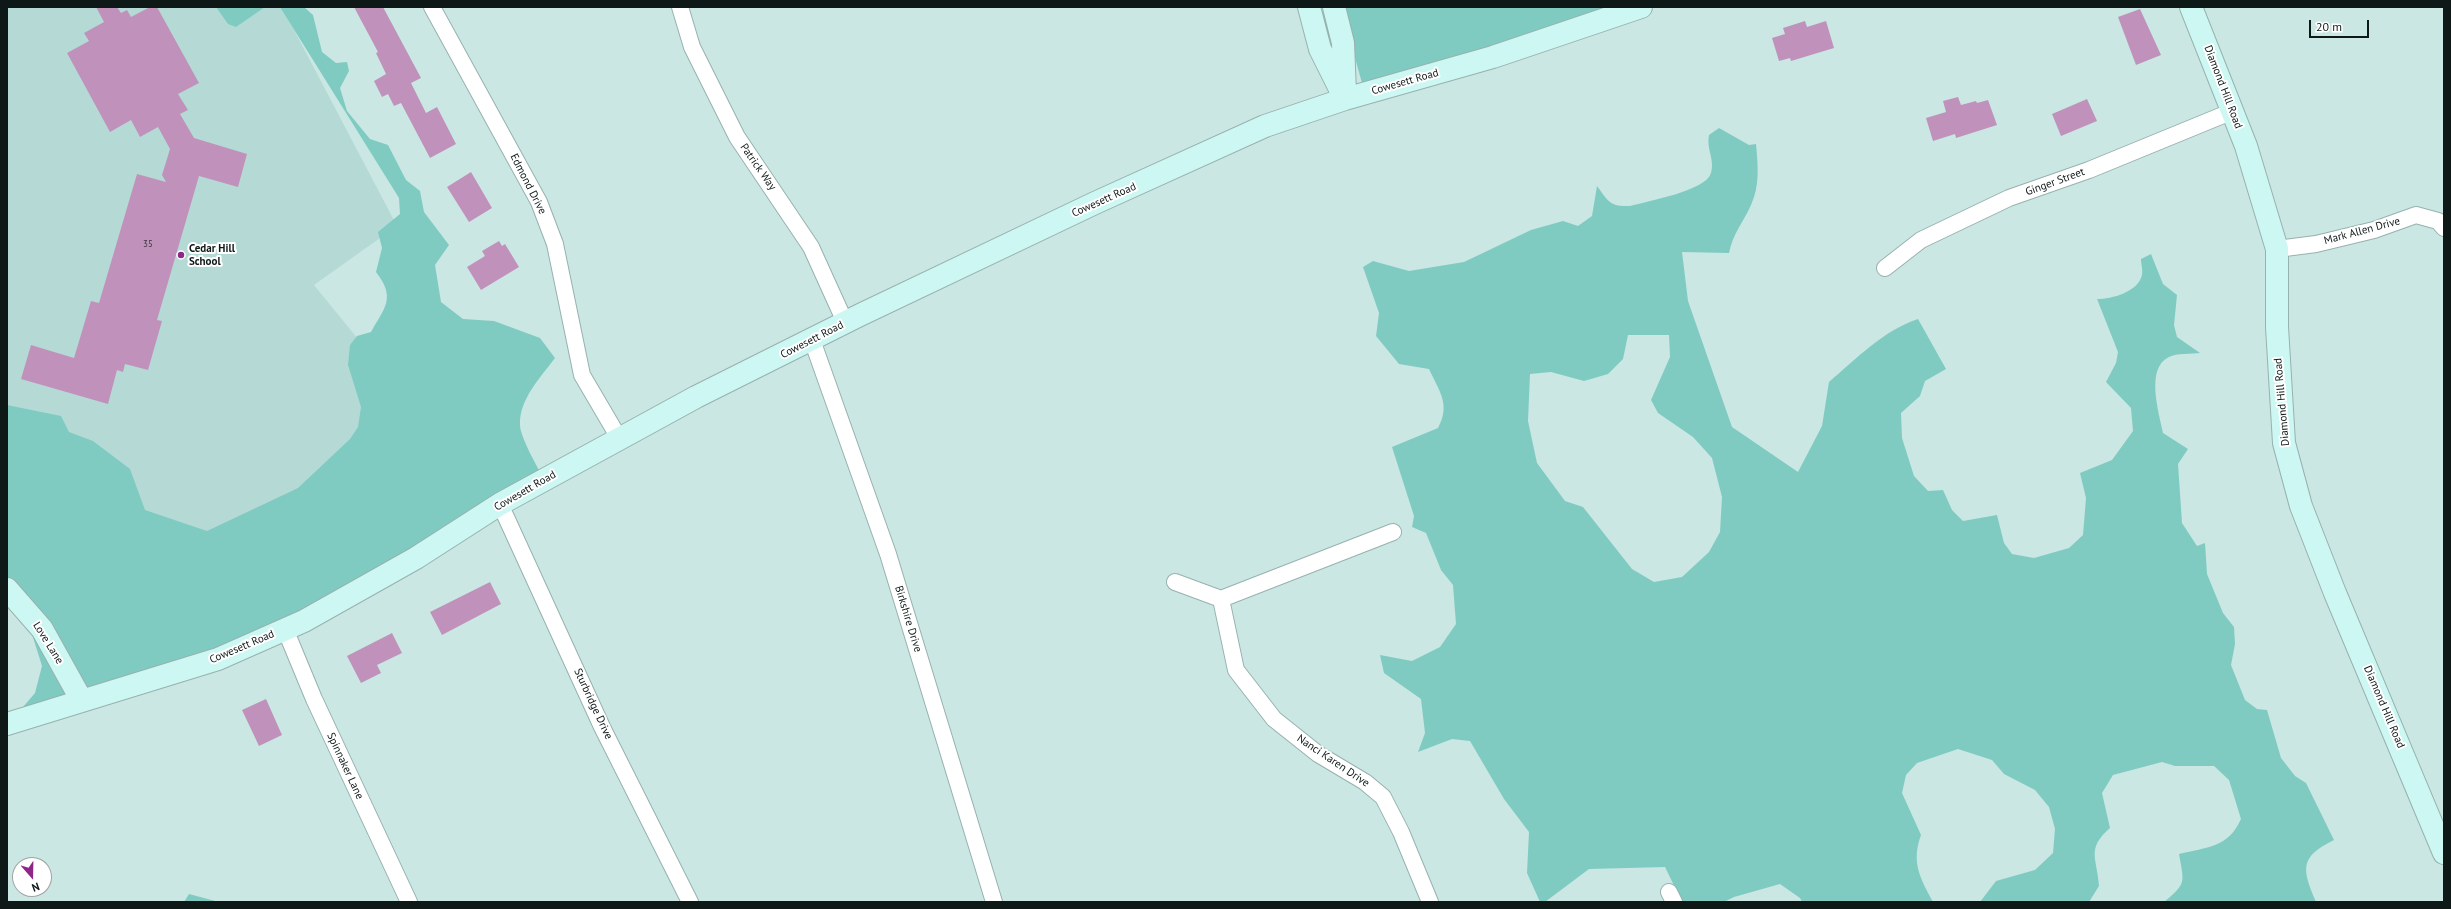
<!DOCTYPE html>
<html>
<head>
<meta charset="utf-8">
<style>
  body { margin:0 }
  #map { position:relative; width:2451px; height:909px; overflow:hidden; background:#cae7e3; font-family:"PT Sans",sans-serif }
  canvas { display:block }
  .frame { position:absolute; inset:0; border:8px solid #0e1817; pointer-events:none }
  .north { position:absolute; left:12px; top:857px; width:40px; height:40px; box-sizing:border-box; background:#fff; border:1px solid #9fa3a2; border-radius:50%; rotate:160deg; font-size:11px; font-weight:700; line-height:16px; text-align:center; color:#0e1817 }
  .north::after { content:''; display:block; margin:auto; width:14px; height:18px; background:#8f268a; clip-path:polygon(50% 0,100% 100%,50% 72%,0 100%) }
  .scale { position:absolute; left:2309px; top:20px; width:60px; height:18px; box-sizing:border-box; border:2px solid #0e1817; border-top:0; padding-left:5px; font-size:12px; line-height:14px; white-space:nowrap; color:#0e1817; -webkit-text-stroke:3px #fff; paint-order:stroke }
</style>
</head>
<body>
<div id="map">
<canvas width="2451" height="909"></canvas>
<div class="frame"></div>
<div class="north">N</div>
<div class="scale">20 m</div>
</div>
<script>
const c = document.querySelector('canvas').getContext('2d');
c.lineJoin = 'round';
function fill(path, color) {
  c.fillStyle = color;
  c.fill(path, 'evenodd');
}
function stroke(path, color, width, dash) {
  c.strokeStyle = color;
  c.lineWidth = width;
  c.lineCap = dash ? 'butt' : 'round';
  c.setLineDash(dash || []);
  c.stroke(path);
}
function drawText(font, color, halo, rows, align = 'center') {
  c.font = font + ' "PT Sans",sans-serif';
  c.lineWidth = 4;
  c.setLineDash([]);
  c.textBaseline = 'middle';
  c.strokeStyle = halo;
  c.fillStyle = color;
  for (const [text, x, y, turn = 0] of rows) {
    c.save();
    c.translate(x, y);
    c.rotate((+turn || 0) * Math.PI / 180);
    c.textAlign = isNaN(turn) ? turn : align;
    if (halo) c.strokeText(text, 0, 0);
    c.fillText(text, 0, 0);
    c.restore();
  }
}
fill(new Path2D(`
  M 7,7 L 282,7 L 397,226 L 314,285 L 402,393 L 332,479 L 195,552 L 7,442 Z`), '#b5dad5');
fill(new Path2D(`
  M 216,7 L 265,7 L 236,27 L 228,24 Z
  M 280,7 L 304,7 L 313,15 L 322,52 L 336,63 L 347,62 L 349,71 L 340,88 L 347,111 L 370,139 L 388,145 L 406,180 L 420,191 L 424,212 L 449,245 L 435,265 L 441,302 L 463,319 L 494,321 L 540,338 L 555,358 C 541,377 519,399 520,425 C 520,437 539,470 545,481 L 307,622 L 17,714 L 35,693 L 42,666 L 32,634 L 7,589 L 7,405 L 61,416 L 69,432 L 93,441 L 130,469 L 145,510 L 207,531 L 298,488 L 350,439 L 358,427 L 361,407 L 348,365 L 350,345 L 357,336 L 371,332 C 385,307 396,298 376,272 L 382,248 L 378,232 L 400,214 L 399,198 Z
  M 1341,7 L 1645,7 L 1365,94 Z
  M 1719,128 L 1749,145 L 1756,144 C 1758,166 1760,185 1751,205 C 1743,223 1733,233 1729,253 L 1682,252 L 1688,301 L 1732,427 L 1798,472 L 1822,426 L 1829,382 C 1856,359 1884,330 1918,319 L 1946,369 L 1925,381 L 1920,396 L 1901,413 L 1902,438 L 1914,476 L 1928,491 L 1943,490 L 1952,510 L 1963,521 L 1997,515 L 2004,543 L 2012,554 L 2034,558 L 2069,548 L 2083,535 L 2086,498 L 2080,473 L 2112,460 L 2133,431 L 2131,408 L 2106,382 L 2116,363 L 2118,352 L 2097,299 C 2112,299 2138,292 2142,275 C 2143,270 2141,264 2141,259 L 2151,254 L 2163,284 L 2177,295 L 2174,325 L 2177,337 L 2200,353 C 2191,354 2177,353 2169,357 C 2145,368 2159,413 2163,433 L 2188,449 L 2178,464 L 2182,523 L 2197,546 L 2205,543 L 2207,574 L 2223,613 L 2234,627 L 2235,644 L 2231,665 L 2245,700 L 2257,709 L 2267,710 L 2281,758 L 2295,776 L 2306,783 L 2334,840 C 2299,857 2302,869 2316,902 L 2164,902 C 2187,883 2184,883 2179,854 C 2207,847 2228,848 2241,819 L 2229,780 L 2214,766 L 2175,766 L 2162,762 L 2113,775 L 2102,793 L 2110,828 C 2086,849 2097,857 2099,886 L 2089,902 L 1980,902 L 1996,881 L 2035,870 L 2053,853 L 2055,829 L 2049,807 L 2035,790 L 2004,774 L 1992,760 L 1958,749 L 1917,763 L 1906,775 L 1902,793 L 1921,835 C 1911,862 1920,878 1933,902 L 1802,902 L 1800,898 L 1780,884 L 1734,897 L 1724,902 L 1682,902 L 1665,867 L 1589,869 L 1545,902 L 1540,902 L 1527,873 L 1529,832 L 1504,799 L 1470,741 L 1452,739 L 1418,752 L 1425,733 L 1421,699 L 1384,673 L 1380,655 L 1412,661 L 1440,647 L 1456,624 L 1453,585 L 1441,570 L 1426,533 L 1412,527 L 1414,516 L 1392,447 L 1438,428 C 1451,404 1439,391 1429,369 L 1399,364 L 1376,336 L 1379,313 L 1363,267 L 1373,261 L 1409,271 L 1464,262 L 1531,230 L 1563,221 L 1578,226 L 1592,216 L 1597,186 C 1608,201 1610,207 1630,206 C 1647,201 1706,191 1711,173 C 1715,159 1706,149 1709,135 ZM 1628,335 L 1669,335 L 1670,357 L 1651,400 L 1658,413 L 1693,437 L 1712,458 L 1722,497 L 1720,532 L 1709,552 L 1682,577 L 1654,582 L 1632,569 L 1583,507 L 1565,501 L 1537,463 L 1528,421 L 1530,374 L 1551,372 L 1584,381 L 1608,374 L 1623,359 Z
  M 189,894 L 219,902 L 184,902 Z`), '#7fcbc2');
fill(new Path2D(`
  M 96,7 L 117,7 L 121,13 L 127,10 L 131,17 L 150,7 L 157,7 L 199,83 L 178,94 L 188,110 L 180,114 L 194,138 L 247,154 L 238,187 L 199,176 L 157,320 L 162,321 L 148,370 L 125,364 L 123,372 L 117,370 L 108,404 L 21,379 L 31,345 L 74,358 L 91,301 L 99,303 L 137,174 L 166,182 L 162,175 L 170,149 L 158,127 L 140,137 L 131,120 L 110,132 L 67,53 L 89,41 L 84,33 L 104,22 Z
  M 354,7 L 383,7 L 421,78 L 411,83 L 426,113 L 437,107 L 456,144 L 430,158 L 401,103 L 394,106 L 388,94 L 382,97 L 374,81 L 386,74 L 376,53 L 378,52 Z
  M 2140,9 L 2161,55 L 2136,65 L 2118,17 Z
  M 1805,21 L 1807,27 L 1826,21 L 1834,48 L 1791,61 L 1790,58 L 1779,61 L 1772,38 L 1785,34 L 1783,28 Z
  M 1958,97 L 1961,105 L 1976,101 L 1977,103 L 1988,100 L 1997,125 L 1956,138 L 1955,134 L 1933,141 L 1926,118 L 1946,112 L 1943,101 Z
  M 2087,99 L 2097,121 L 2061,136 L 2052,114 Z
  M 471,172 L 492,208 L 469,222 L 447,187 Z
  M 499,241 L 502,246 L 505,244 L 519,267 L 481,290 L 467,267 L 485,256 L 482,251 Z
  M 490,582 L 501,604 L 442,635 L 430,612 Z
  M 392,633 L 402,653 L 377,665 L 381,673 L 361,683 L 347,656 Z
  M 266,699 L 282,735 L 259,746 L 242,710 Z`), '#c092bb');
const street = new Path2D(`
  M 432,7 L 539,202 L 555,244 L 582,375 L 619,438
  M 680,7 L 692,47 L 737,137 L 811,247 L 845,322
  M 2277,249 L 2316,244 L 2374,230 L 2416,215 L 2438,221 L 2444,228
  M 1885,268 L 1921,240 L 2009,198 L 2089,170 L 2233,111
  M 812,340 L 888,554 L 994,902
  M 500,504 L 602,727 L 690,902
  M 1175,582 L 1221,599
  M 1221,599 L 1236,670 L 1274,719 L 1318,754 L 1365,782 L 1383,797 L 1401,832 L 1430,902
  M 1221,599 L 1393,532
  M 285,629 L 314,699 L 409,902
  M 1669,892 L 1674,902`);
const secondary = new Path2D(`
  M 1309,7 L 1320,49 L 1345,99
  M 1334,7 L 1343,43 L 1345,92
  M 2191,7 L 2246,146 L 2277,249 L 2277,327 L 2284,443 L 2301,506 L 2335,593 L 2444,853
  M 7,589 L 42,629 L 82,701
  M 7,724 L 218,659 L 304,621 L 416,558 L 500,504 L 696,397 L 860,315 L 1095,203 L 1265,126 L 1345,99 L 1493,57 L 1641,7`);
stroke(street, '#97b2ae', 18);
stroke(secondary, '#97b2ae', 24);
stroke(street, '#fff', 16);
stroke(secondary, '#ccf7f3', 22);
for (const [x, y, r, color] of [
  [181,255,4,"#8f268a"]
]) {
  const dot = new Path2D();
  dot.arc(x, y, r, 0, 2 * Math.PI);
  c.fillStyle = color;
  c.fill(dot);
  stroke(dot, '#fff', 1.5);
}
drawText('9px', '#3a3640', null, [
  ["35",148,244]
]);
drawText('11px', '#0e1817', '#fff', [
  ["Cowesett Road",1405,82,-16],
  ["Diamond Hill Road",2223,87,69],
  ["Patrick Way",758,167,55],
  ["Ginger Street",2055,182,-20],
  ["Edmond Drive",528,184,63],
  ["Cowesett Road",1104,200,-24],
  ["Mark Allen Drive",2362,231,-15],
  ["Cowesett Road",812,340,-27],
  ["Diamond Hill Road",2282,402,-95],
  ["Cowesett Road",525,491,-30],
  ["Birkshire Drive",908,619,73],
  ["Love Lane",48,643,58],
  ["Cowesett Road",242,647,-23],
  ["Sturbridge Drive",593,704,65],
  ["Diamond Hill Road",2384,707,67],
  ["Nanci Karen Drive",1333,761,34],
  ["Spinnaker Lane",345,766,65]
]);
drawText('bold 11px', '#0e1817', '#fff', [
  ["Cedar Hill",189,249],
  ["School",189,262]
], 'left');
</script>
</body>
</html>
